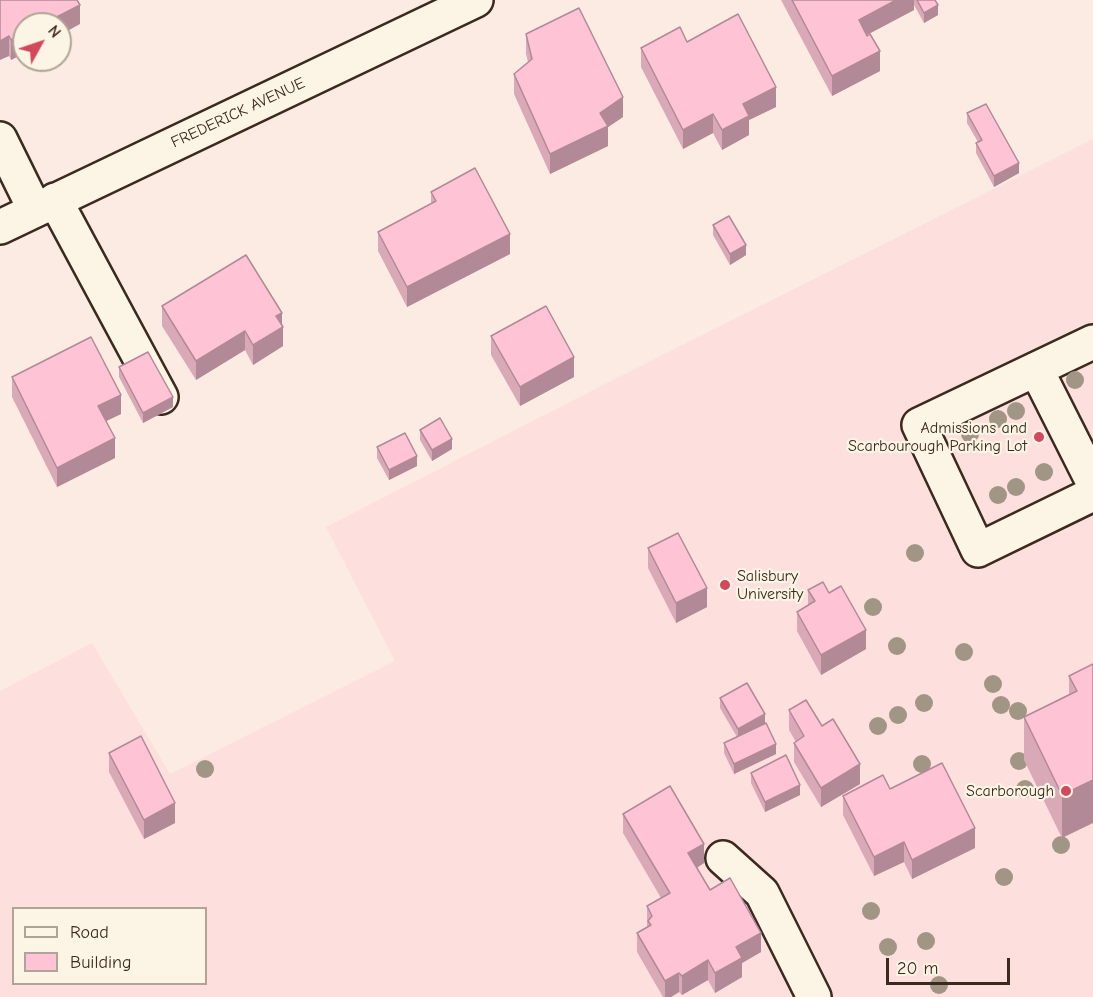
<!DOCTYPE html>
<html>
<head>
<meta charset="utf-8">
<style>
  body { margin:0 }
  #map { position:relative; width:1093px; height:997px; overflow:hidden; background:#fcebe2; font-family:"Comic Neue",sans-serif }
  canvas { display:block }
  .legend { position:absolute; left:12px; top:907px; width:195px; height:78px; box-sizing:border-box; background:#fcf5e5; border:2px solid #afa495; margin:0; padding:8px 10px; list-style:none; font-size:18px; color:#3b2a1e }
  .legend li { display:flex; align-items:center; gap:12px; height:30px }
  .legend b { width:30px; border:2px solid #afa495 }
  .north { position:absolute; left:12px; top:12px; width:60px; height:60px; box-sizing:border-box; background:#fcf5e5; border:2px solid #afa495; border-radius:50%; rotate:50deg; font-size:16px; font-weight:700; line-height:24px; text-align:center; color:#3b2a1e }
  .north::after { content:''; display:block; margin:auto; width:21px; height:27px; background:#d1495b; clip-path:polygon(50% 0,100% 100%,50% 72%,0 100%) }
  .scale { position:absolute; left:886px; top:958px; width:124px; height:27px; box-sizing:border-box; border:3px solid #3b2a1e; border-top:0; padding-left:8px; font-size:18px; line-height:21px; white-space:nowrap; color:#3b2a1e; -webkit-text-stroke:4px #fcf5e5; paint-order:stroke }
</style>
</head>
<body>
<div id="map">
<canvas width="1093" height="997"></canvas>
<ul class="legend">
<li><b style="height:8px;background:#fcf5e5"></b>Road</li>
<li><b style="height:16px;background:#fec4d6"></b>Building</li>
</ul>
<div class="north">N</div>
<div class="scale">20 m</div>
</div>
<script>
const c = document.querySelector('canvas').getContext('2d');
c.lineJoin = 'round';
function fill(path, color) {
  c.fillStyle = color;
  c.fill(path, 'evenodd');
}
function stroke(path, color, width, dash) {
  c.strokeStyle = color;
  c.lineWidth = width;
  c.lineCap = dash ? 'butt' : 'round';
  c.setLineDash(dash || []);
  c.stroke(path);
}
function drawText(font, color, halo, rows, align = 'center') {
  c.font = font + ' "Comic Neue",sans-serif';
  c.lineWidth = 4.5;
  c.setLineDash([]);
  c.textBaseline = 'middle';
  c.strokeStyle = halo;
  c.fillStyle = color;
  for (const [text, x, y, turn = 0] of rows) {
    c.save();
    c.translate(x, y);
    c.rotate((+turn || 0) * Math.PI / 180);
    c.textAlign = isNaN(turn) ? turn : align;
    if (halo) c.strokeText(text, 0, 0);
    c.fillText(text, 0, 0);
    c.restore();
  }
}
fill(new Path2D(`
  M 1093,139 L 1093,997 L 0,997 L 0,691 L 92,643 L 170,774 L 395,661 L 326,527 L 601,386 ZM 14,908 L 206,908 L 206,984 L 14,984 Z`), '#fddfde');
const minor = new Path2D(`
  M 0,139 L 35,210
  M 55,200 L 161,397
  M 0,227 L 476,0
  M 1093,342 L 919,425 L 978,550 L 1093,494
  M 1036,369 L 1093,482
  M 723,858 L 762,893 L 814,997`);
stroke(minor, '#3b2a1e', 38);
stroke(minor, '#fcf5e5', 33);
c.fillStyle = '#a19686';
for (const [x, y] of [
  [1075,380],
  [1016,411],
  [998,419],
  [970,434],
  [1044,472],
  [1016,487],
  [998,495],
  [915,553],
  [873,607],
  [897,646],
  [964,652],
  [993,684],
  [924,703],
  [1001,705],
  [1018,711],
  [898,715],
  [878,726],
  [1019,761],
  [922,764],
  [205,769],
  [1025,789],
  [1061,845],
  [1004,877],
  [871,911],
  [926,941],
  [888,947],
  [939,985]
]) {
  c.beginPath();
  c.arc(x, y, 9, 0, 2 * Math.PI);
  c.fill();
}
fill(new Path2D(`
  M 0,0 L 80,24 L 24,24 L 24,53 L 11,60 L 9,56 Z
  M 781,0 L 914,0 L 914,10 L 867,35 L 880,71 L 832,96 Z
  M 914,0 L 935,0 L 938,15 L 924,23 L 914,5 Z
  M 526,34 L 623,117 L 608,127 L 608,146 L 550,174 L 514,94 L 514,74 L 528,62 L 526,54 Z
  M 687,42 L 776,107 L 749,120 L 749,135 L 722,150 L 713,133 L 683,149 L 641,67 L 641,48 Z
  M 967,113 L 1019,173 L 994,187 L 976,153 L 976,143 L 978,142 L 967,123 Z
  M 431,192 L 510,254 L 407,307 L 378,251 L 378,232 L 431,204 Z
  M 713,225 L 746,255 L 730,265 L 713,235 Z
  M 162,306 L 282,324 L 283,346 L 253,365 L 245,350 L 196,380 L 162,326 Z
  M 491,336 L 574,377 L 520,406 L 491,355 Z
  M 119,367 L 173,407 L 143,423 L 119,377 Z
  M 12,377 L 121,414 L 106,421 L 115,458 L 57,487 L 12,397 Z
  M 420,430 L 452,449 L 432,461 L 420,440 Z
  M 377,447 L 417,466 L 389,480 L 377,458 Z
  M 648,548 L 707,607 L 676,623 L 648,568 Z
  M 808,590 L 829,593 L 866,649 L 821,675 L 797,631 L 797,612 L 808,605 Z
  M 1093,664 L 1062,838 L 1024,760 L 1024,717 L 1069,694 L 1069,676 Z
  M 720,698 L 765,724 L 776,754 L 734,774 L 724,753 L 724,743 L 737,737 L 720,708 Z
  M 789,710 L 822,726 L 860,784 L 821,807 L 794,762 L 794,743 L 796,742 L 789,730 Z
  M 109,753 L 175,823 L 144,839 L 109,772 Z
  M 751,773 L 800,795 L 765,812 L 751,783 Z
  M 890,789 L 975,848 L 912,879 L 904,862 L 874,876 L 843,815 L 843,796 Z
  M 623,814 L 704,863 L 697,868 L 710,890 L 761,952 L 742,963 L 742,977 L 715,993 L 708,980 L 682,995 L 679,992 L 671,997 L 663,997 L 637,952 L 637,933 L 647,927 L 647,906 L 661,898 L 623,833 Z`), '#daa9b8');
fill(new Path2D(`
  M 896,0 L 914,0 L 914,10 L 859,39 L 859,20 Z
  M 80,5 L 80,24 L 60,35 L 60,24 L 43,24 Z
  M 938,5 L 938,15 L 924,23 L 924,13 Z
  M 24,33 L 24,53 L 11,60 L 11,40 Z
  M 9,36 L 9,56 L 0,60 L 0,41 Z
  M 880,51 L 880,71 L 832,96 L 832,76 Z
  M 776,87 L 776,107 L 749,120 L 749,135 L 722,150 L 722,130 L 743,104 Z
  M 623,97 L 623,117 L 608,127 L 608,146 L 550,174 L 550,154 L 600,113 Z
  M 713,114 L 713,133 L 683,149 L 683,130 Z
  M 1019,163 L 1019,173 L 994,187 L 994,176 Z
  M 510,234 L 510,254 L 407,307 L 407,287 Z
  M 746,245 L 746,255 L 730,265 L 730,254 Z
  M 282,313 L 282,328 L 283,327 L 283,346 L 253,365 L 253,345 L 276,316 Z
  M 245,331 L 245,350 L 196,380 L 196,361 Z
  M 574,357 L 574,377 L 520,406 L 520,387 Z
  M 121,395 L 121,414 L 98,425 L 98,406 Z
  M 173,397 L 173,407 L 143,423 L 143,413 Z
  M 115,438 L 115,458 L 57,487 L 57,468 Z
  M 452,439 L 452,449 L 432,461 L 432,450 Z
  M 417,456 L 417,466 L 389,480 L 389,470 Z
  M 707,588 L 707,607 L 676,623 L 676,603 Z
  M 866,630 L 866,649 L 821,675 L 821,655 Z
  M 765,714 L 765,724 L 738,739 L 738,729 Z
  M 776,744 L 776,754 L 734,774 L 734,764 Z
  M 860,764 L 860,784 L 821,807 L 821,788 Z
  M 1093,780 L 1093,823 L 1062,838 L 1062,795 Z
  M 800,785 L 800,795 L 765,812 L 765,802 Z
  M 175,803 L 175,823 L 144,839 L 144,820 Z
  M 975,828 L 975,848 L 912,879 L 912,860 Z
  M 904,842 L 904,862 L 874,876 L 874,857 Z
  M 704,844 L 704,863 L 688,873 L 688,853 Z
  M 761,933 L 761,952 L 742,963 L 742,977 L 715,993 L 715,973 L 736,947 Z
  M 708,960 L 708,980 L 682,995 L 682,976 Z
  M 679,973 L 679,992 L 671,997 L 665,997 L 665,981 Z`), '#b28996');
const building = new Path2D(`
  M 0,0 L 77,0 L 80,5 L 43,24 L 24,24 L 24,33 L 11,40 L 9,36 L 0,41 Z
  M 792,0 L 896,0 L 859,20 L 867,36 L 870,34 L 880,51 L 832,76 Z
  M 917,0 L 935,0 L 938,5 L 924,13 Z
  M 579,8 L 623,97 L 600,113 L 608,126 L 550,154 L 514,74 L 532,59 L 526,34 Z
  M 738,14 L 776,87 L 743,104 L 749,116 L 722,130 L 713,114 L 683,130 L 641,48 L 680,27 L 687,42 Z
  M 986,104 L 1019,163 L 994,176 L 976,143 L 982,140 L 967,113 Z
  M 475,168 L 510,234 L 407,287 L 378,232 L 436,201 L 431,192 Z
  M 729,216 L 746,245 L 730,254 L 713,225 Z
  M 246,255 L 282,313 L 276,316 L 283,327 L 253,345 L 245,331 L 196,361 L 162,306 Z
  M 546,306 L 574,357 L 520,387 L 491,336 Z
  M 91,337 L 121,395 L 98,406 L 115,438 L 57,468 L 12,377 Z
  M 148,352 L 173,397 L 143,413 L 119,367 Z
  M 440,418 L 452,439 L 432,450 L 420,430 Z
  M 405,433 L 417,456 L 389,470 L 377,447 Z
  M 678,533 L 707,588 L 676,603 L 648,548 Z
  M 823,582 L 829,593 L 841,586 L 866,630 L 821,655 L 797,612 L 815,601 L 808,590 Z
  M 1093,664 L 1093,780 L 1062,795 L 1024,717 L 1077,691 L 1069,676 Z
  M 747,683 L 765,714 L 738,729 L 720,698 Z
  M 806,700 L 822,726 L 833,719 L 860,764 L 821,788 L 794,743 L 804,736 L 789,710 Z
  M 766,723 L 776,744 L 734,764 L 724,743 Z
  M 141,736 L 175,803 L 144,820 L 109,753 Z
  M 786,755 L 800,785 L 765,802 L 751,773 Z
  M 942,763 L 975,828 L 912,860 L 904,842 L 874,857 L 843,796 L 883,775 L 890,789 Z
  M 670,786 L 704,844 L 688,853 L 710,890 L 730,878 L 761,933 L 736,947 L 742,958 L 715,973 L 708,960 L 682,976 L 679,973 L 665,981 L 637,933 L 651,925 L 648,921 L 652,916 L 647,906 L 670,893 L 623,814 Z`);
fill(building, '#fec4d6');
stroke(building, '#b28996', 1.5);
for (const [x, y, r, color] of [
  [1039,437,6,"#d1495b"],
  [725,585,6,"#d1495b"],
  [1066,791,6,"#d1495b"]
]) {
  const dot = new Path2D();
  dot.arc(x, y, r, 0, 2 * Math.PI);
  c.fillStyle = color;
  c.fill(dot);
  stroke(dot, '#fcf5e5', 2);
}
drawText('16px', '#3b2a1e', '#fcf5e5', [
  ["FREDERICK AVENUE",238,113,-25]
]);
drawText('16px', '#3b2a1e', '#fcf5e5', [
  ["Admissions and",1027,428],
  ["Scarbourough Parking Lot",1027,446],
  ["Salisbury",737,576,"left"],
  ["University",737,594,"left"],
  ["Scarborough",1054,791]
], 'right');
</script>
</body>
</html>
